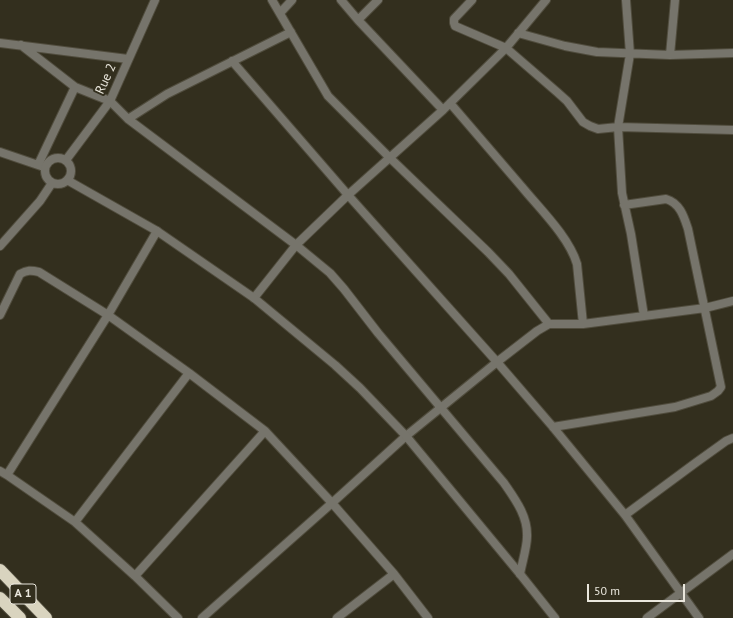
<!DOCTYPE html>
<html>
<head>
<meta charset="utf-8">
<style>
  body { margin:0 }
  #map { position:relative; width:733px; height:618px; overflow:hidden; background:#332f1e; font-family:"PT Sans",sans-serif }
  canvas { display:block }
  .scale { position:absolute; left:587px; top:584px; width:98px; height:18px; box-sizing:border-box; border:2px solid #eae7dd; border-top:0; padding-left:5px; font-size:12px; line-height:14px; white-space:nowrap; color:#eae7dd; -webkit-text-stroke:3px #332f1e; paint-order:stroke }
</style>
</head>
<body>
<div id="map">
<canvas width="733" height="618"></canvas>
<div class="scale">50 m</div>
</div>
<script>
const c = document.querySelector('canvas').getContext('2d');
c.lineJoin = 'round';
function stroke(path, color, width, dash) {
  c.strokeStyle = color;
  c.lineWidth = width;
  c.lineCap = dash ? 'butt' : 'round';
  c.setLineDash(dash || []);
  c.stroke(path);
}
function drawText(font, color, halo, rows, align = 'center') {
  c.font = font + ' "PT Sans",sans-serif';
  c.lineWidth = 4;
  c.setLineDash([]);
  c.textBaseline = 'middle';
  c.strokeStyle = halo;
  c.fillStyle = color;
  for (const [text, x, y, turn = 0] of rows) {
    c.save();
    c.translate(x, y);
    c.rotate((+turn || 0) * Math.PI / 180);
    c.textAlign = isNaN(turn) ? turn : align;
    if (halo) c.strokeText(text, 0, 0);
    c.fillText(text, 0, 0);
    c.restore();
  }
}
const minor = new Path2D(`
  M 272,0 L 328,96 L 390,158 L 488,252 L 509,274 L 549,324
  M 341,0 L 358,20 L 443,110
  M 472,0 L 454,19 L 454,23 L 455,26 L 506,48 L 557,92 L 567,101 L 583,122 L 590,126 L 598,129 L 618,127 L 733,130
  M 626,0 L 630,54 L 618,127 L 622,193 L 631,234 L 644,316
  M 280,13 L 292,0
  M 358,20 L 378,0
  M 518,33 L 565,46 L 597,52 L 670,55 L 733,53
  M 0,43 L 128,59
  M 21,45 L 75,87 L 38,165
  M 670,55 L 675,0
  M 232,61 L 348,195 L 497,362 L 553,427 L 625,515 L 699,618
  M 75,87 L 110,101 L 128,119 L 296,245 L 330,273 L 344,289 L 378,333 L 504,483 C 515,499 528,516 527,537 C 527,547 522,563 520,574
  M 450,103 C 474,131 498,159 522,187 C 540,209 569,237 577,264 L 583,324
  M 128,119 L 167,94 L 291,32
  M 0,152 L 44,167
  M 254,298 L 296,245 L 348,195 L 443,110 L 506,48 L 546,0
  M 0,315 L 20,274 C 27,270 31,270 39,272 L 108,315 L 189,373 L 265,431 L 332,503 L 394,574 L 428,618
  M 553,427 L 675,407 L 711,396 L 718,391 L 721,387 L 688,229 C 684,217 680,203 666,199 L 624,205
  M 0,471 L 7,475 L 75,522 L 135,576 L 178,618
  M 7,475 L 108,315 L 157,231
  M 625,515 L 694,464 L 726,441 L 733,438
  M 75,522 L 189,373
  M 135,576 L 265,431
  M 202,618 L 332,503 L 406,436 L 497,362 L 537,331 L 549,324 L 583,324 L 705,308 L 733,301
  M 337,618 L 394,574
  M 647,618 L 733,554`);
const tertiary = new Path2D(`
  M45 171a13 13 0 1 1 26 0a13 13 0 1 1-26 0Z
  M 66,160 L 110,101 L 155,0
  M 67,180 L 157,231 L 254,298 L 335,365 L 360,388 L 406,436 L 520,574 L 555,618
  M 0,246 L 40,201 L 52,183`);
const motorway = new Path2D(`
  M 0,570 L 46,618
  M 0,598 L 20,618`);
stroke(minor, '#504c3d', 10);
stroke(tertiary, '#504c3d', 10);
stroke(motorway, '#504c3d', 14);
stroke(minor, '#76746b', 8);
stroke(tertiary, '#76746b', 8);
stroke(motorway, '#d9d4bf', 12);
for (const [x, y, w] of [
  [23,594,26]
]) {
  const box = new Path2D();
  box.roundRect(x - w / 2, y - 10, w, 20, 3);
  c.fillStyle = '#332f1e';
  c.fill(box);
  stroke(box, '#eae7dd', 1);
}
drawText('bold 12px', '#eae7dd', null, [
  ["A 1",23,594]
]);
drawText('13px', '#eae7dd', '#332f1e', [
  ["Rue 2",106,79,-65]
]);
</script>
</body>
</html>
